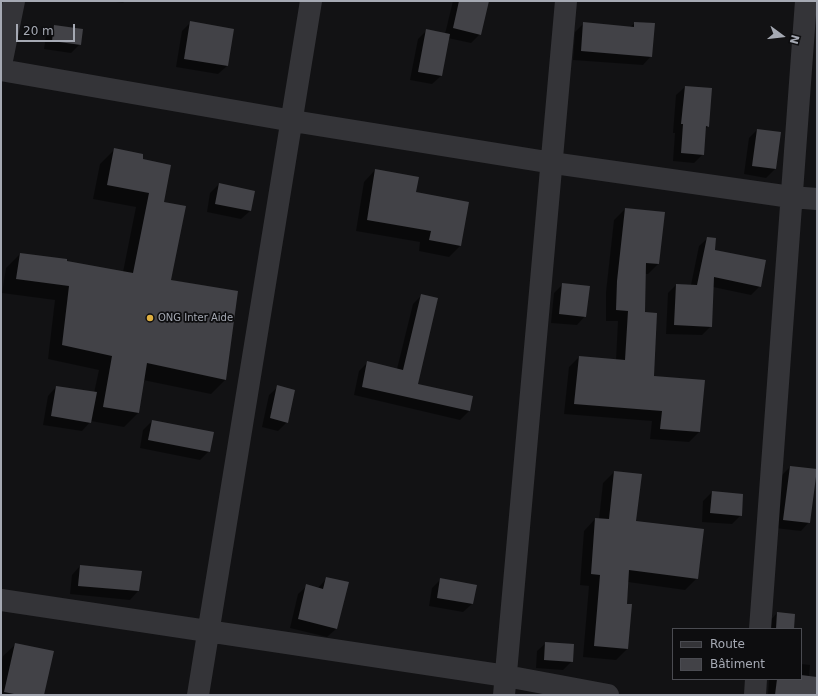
<!DOCTYPE html>
<html>
<head>
<meta charset="utf-8">
<style>
  body { margin:0 }
  #map { position:relative; width:818px; height:696px; overflow:hidden; background:#121214; font-family:"DejaVu Sans",sans-serif }
  canvas { display:block }
  .frame { position:absolute; inset:0; border:2px solid #a5a9b3; pointer-events:none }
  .legend { position:absolute; left:672px; top:628px; width:130px; height:52px; box-sizing:border-box; background:#0d0d0f; border:1px solid #4a4b51; margin:0; padding:5px 7px; list-style:none; font-size:12px; color:#a5a9b3 }
  .legend li { display:flex; align-items:center; gap:8px; height:20px }
  .legend b { width:20px; border:1px solid #4a4b51 }
  .north { position:absolute; left:762px; top:16px; width:40px; height:40px; -webkit-text-stroke:3px #0d0d0f; paint-order:stroke; rotate:105deg; font-size:11px; font-weight:700; line-height:16px; text-align:center; color:#a5a9b3 }
  .north::after { content:''; display:block; margin:auto; width:14px; height:18px; background:#a5a9b3; clip-path:polygon(50% 0,100% 100%,50% 72%,0 100%) }
  .scale { position:absolute; left:16px; top:24px; width:59px; height:18px; box-sizing:border-box; border:2px solid #a5a9b3; border-top:0; padding-left:5px; font-size:12px; line-height:14px; white-space:nowrap; color:#a5a9b3; -webkit-text-stroke:3px #0d0d0f; paint-order:stroke }
</style>
</head>
<body>
<div id="map">
<canvas width="818" height="696"></canvas>
<div class="frame"></div>
<ul class="legend">
<li><b style="height:5px;background:#343438"></b>Route</li>
<li><b style="height:11px;background:#424247"></b>Bâtiment</li>
</ul>
<div class="north">N</div>
<div class="scale">20 m</div>
</div>
<script>
const c = document.querySelector('canvas').getContext('2d');
c.lineJoin = 'round';
function fill(path, color) {
  c.fillStyle = color;
  c.fill(path, 'evenodd');
}
function stroke(path, color, width, dash) {
  c.strokeStyle = color;
  c.lineWidth = width;
  c.lineCap = dash ? 'butt' : 'round';
  c.setLineDash(dash || []);
  c.stroke(path);
}
function drawText(font, color, halo, rows, align = 'center') {
  c.font = font + ' "DejaVu Sans",sans-serif';
  c.lineWidth = 3.5;
  c.setLineDash([]);
  c.textBaseline = 'middle';
  c.strokeStyle = halo;
  c.fillStyle = color;
  for (const [text, x, y, turn = 0] of rows) {
    c.save();
    c.translate(x, y);
    c.rotate((+turn || 0) * Math.PI / 180);
    c.textAlign = isNaN(turn) ? turn : align;
    if (halo) c.strokeText(text, 0, 0);
    c.fillText(text, 0, 0);
    c.restore();
  }
}
fill(new Path2D(`
  M 110,1 L 125,1 L 123,3 Z
  M 453,1 L 488,1 L 480,34 L 471,43 L 448,38 L 441,76 L 432,84 L 410,80 L 418,39 L 427,30 L 445,34 Z
  M 190,23 L 227,66 L 218,74 L 176,67 L 182,31 Z
  M 584,23 L 630,27 L 635,23 L 651,56 L 643,65 L 573,60 L 575,32 Z
  M 55,26 L 80,44 L 71,53 L 44,49 L 46,35 Z
  M 685,87 L 708,126 L 705,129 L 703,154 L 694,163 L 673,161 L 675,133 L 673,133 L 676,95 Z
  M 757,130 L 780,133 L 775,169 L 766,178 L 744,174 L 749,138 Z
  M 114,150 L 141,160 L 163,203 L 170,280 L 237,292 L 225,380 L 211,394 L 143,380 L 138,413 L 124,427 L 91,421 L 82,431 L 43,425 L 48,396 L 56,387 L 94,393 L 99,370 L 48,359 L 55,300 L 2,293 L 6,268 L 20,254 L 123,272 L 136,207 L 93,199 L 100,164 Z
  M 375,170 L 415,193 L 460,246 L 449,257 L 419,251 L 420,242 L 356,231 L 364,182 Z
  M 219,184 L 250,211 L 241,219 L 207,212 L 210,193 Z
  M 625,209 L 658,264 L 648,274 L 645,274 L 644,313 L 653,377 L 699,432 L 689,442 L 650,439 L 652,421 L 564,414 L 569,367 L 579,357 L 616,360 L 618,321 L 606,321 L 606,292 L 614,220 Z
  M 708,238 L 714,250 L 760,286 L 751,295 L 713,287 L 711,326 L 702,335 L 666,334 L 668,293 L 676,285 L 691,285 L 699,246 Z
  M 563,284 L 585,316 L 577,325 L 551,323 L 554,293 Z
  M 421,296 L 417,385 L 472,397 L 469,411 L 460,420 L 354,395 L 359,371 L 368,362 L 397,369 L 413,304 Z
  M 278,387 L 287,422 L 278,431 L 262,427 L 269,395 Z
  M 152,421 L 209,451 L 200,460 L 140,448 L 143,430 Z
  M 790,467 L 809,522 L 801,531 L 775,528 L 781,476 Z
  M 614,472 L 635,522 L 697,578 L 685,590 L 628,582 L 626,604 L 627,649 L 616,660 L 583,657 L 589,586 L 580,585 L 584,531 L 595,519 L 599,519 L 603,483 Z
  M 712,492 L 741,515 L 732,524 L 702,522 L 703,501 Z
  M 80,566 L 138,591 L 130,600 L 70,594 L 72,575 Z
  M 327,578 L 336,629 L 327,637 L 290,628 L 298,594 L 307,586 L 318,588 Z
  M 441,579 L 472,604 L 463,612 L 429,606 L 432,588 Z
  M 777,613 L 793,629 L 768,629 L 769,622 Z
  M 546,643 L 572,661 L 563,670 L 536,668 L 537,651 Z
  M 16,644 L 43,695 L 1,695 L 1,664 L 3,656 Z
  M 801,664 L 810,665 L 809,677 L 817,678 L 817,695 L 768,695 L 769,679 L 801,679 Z`), '#0007');
fill(new Path2D(`
  M 459,1 L 489,1 L 481,35 L 453,28 Z
  M 190,21 L 234,29 L 228,66 L 184,59 Z
  M 583,22 L 634,27 L 634,22 L 655,23 L 652,57 L 581,51 Z
  M 54,25 L 83,29 L 81,45 L 52,41 Z
  M 426,29 L 450,34 L 442,76 L 418,72 Z
  M 685,86 L 712,88 L 709,127 L 706,126 L 704,155 L 681,153 L 683,124 L 681,124 Z
  M 757,129 L 781,132 L 776,169 L 752,166 Z
  M 114,148 L 143,154 L 143,159 L 171,165 L 164,202 L 186,206 L 171,280 L 238,291 L 226,380 L 147,363 L 139,413 L 103,407 L 112,356 L 62,345 L 69,286 L 16,279 L 20,253 L 67,259 L 67,261 L 133,273 L 149,193 L 107,185 Z
  M 375,169 L 419,177 L 416,192 L 469,202 L 461,246 L 429,240 L 431,231 L 367,220 Z
  M 219,183 L 255,191 L 251,211 L 215,204 Z
  M 625,208 L 665,212 L 659,264 L 646,263 L 645,312 L 657,313 L 654,376 L 705,380 L 700,432 L 660,429 L 662,411 L 574,404 L 579,356 L 625,360 L 628,311 L 616,310 L 617,281 Z
  M 707,237 L 716,238 L 715,250 L 766,260 L 761,287 L 714,277 L 712,327 L 674,325 L 676,284 L 697,285 Z
  M 562,283 L 590,286 L 586,317 L 559,314 Z
  M 421,294 L 438,298 L 418,384 L 473,396 L 470,411 L 362,387 L 367,361 L 403,370 Z
  M 277,385 L 295,390 L 288,423 L 270,418 Z
  M 56,386 L 97,392 L 91,423 L 51,416 Z
  M 152,420 L 214,432 L 210,452 L 148,440 Z
  M 790,466 L 817,469 L 810,523 L 783,520 Z
  M 614,471 L 642,474 L 636,521 L 704,529 L 698,579 L 629,570 L 627,604 L 632,604 L 628,649 L 594,646 L 600,575 L 591,574 L 595,518 L 609,519 Z
  M 712,491 L 743,494 L 742,516 L 710,513 Z
  M 80,565 L 142,571 L 139,591 L 78,586 Z
  M 326,577 L 349,582 L 337,629 L 298,619 L 306,584 L 323,589 Z
  M 440,578 L 477,585 L 473,604 L 437,598 Z
  M 777,612 L 795,614 L 794,629 L 776,629 Z
  M 545,642 L 574,644 L 573,662 L 544,660 Z
  M 15,643 L 54,651 L 44,695 L 19,695 L 4,692 Z
  M 801,675 L 817,677 L 817,695 L 775,695 L 777,679 L 801,679 Z`), '#424247');
stroke(new Path2D(`
  M 1,65 L 14,1
  M 1,70 L 293,121 L 553,163 L 791,197 L 817,199
  M 1,600 L 506,676 L 608,695
  M 760,629 L 806,1
  M 198,695 L 311,1
  M 504,695 L 566,1
  M 755,695 L 756,679`), '#343438', 22);
for (const [x, y, r, color] of [
  [150,318,4,"#deaf40"]
]) {
  const dot = new Path2D();
  dot.arc(x, y, r, 0, 2 * Math.PI);
  c.fillStyle = color;
  c.fill(dot);
  stroke(dot, '#0d0d0f', 1.5);
}
drawText('10px', '#a5a9b3', '#0d0d0f', [
  ["ONG Inter Aide",158,318]
], 'left');
</script>
</body>
</html>
